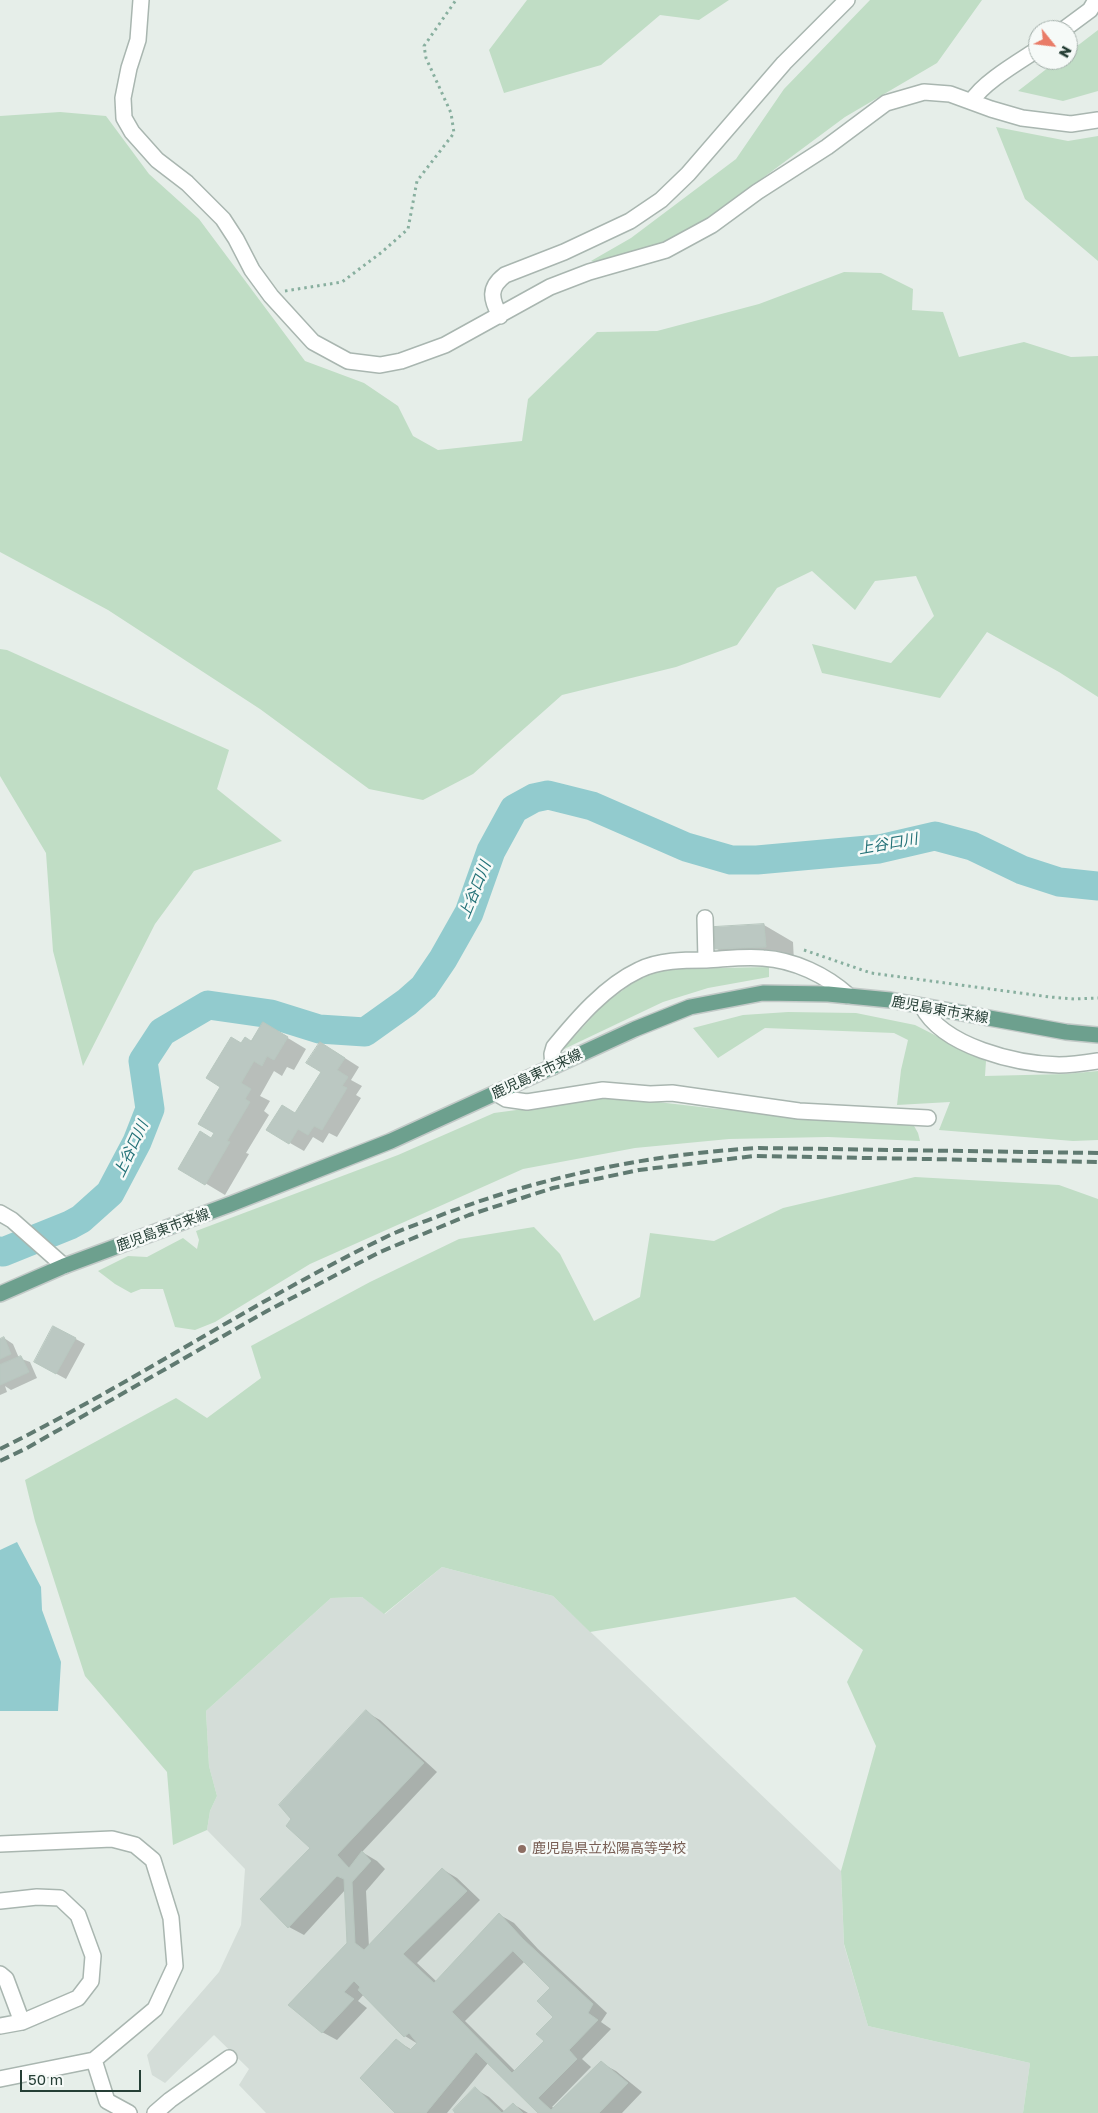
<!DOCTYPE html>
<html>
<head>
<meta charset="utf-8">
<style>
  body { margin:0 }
  #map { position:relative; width:1098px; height:2113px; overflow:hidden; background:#e6eee9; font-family:"Golos Text",sans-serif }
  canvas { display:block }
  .north { position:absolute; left:1028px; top:20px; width:50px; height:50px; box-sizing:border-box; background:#f6faf8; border:1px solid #a3afaa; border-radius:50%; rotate:119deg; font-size:14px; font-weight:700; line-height:20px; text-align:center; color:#263f36 }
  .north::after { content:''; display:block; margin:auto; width:18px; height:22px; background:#e97c68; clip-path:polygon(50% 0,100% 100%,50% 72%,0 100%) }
  .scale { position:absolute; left:20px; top:2070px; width:121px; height:22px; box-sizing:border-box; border:2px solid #263f36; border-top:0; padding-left:6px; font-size:15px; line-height:18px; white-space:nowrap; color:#263f36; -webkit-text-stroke:4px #f6faf8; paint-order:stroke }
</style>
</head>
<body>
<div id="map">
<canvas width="1098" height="2113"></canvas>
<div class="north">N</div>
<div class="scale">50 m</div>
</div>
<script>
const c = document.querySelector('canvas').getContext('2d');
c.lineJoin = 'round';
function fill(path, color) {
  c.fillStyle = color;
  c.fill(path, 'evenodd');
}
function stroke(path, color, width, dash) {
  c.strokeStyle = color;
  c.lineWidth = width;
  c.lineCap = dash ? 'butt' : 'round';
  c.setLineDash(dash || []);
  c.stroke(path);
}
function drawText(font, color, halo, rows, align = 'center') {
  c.font = font + ' "Golos Text","Noto Sans JP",sans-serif';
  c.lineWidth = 5;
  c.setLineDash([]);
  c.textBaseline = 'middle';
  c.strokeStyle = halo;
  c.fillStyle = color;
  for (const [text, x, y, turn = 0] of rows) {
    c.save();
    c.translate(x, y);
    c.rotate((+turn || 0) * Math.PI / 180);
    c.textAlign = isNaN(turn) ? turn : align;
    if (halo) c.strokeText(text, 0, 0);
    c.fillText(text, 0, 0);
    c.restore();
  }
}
fill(new Path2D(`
  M 442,1567 L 553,1596 L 841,1871 L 844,1945 L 868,2026 L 1030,2063 L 1023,2113 L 266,2113 L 239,2085 L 249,2069 L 214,2035 L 165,2083 L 152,2075 L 147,2055 L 219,1972 L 241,1925 L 245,1869 L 207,1830 L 210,1811 L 217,1796 L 209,1766 L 206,1711 L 331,1598 L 362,1597 L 385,1614 Z`), '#d4ddd8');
fill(new Path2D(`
  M 527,0 L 729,0 L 699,20 L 660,15 L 601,65 L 504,93 L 489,50 Z
  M 870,0 L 982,0 L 937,63 L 845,117 L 694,229 L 653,246 L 601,263 L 591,261 L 631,238 L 736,159 L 784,89 Z
  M 1098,30 L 1098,91 L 1063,101 L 1018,91 L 1058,60 L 1068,60 L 1068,53 Z
  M 60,112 L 106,116 L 149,174 L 199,219 L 305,361 L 364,383 L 398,406 L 413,436 L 438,450 L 522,441 L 528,399 L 597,332 L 657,331 L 759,304 L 844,272 L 881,273 L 913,289 L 912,310 L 943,312 L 959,357 L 1024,342 L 1071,357 L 1098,356 L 1098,697 L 1059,672 L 987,632 L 940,698 L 822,673 L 812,644 L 891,663 L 934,616 L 916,576 L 875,581 L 855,610 L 812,571 L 777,588 L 737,645 L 676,667 L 562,695 L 473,774 L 423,800 L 369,789 L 260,709 L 108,610 L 0,552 L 0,116 Z
  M 996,127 L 1068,141 L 1098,136 L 1098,261 L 1025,199 Z
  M 0,649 L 7,650 L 229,750 L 217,789 L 282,841 L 194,871 L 155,924 L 83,1066 L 53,951 L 46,853 L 0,776 Z
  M 769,967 L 769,977 L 708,988 L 663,1002 L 562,1050 L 604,1004 L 634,982 L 654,972 L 672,969 Z
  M 788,1012 L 856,1013 L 915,1025 L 986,1061 L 985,1076 L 1065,1074 L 1098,1071 L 1098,1140 L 1073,1141 L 939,1130 L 950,1102 L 897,1105 L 901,1070 L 908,1040 L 894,1033 L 765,1028 L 718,1058 L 693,1028 L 743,1015 Z
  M 599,1099 L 632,1099 L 718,1109 L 913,1124 L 918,1133 L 920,1141 L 828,1137 L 729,1139 L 635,1148 L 523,1169 L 310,1264 L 215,1322 L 195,1330 L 175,1327 L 163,1289 L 141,1289 L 131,1293 L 115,1284 L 98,1271 L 128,1256 L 147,1257 L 183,1238 L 197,1249 L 199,1240 L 196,1231 L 398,1155 L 494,1113 Z
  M 915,1177 L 1059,1185 L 1098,1199 L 1098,2113 L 1023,2113 L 1030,2063 L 868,2026 L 844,1944 L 841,1871 L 876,1746 L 847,1682 L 863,1650 L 795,1597 L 590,1632 L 553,1596 L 442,1567 L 384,1614 L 362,1597 L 331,1598 L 206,1711 L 209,1766 L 217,1796 L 210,1811 L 207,1830 L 173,1845 L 167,1772 L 85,1676 L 35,1521 L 25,1480 L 176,1398 L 207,1418 L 261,1378 L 251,1346 L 370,1282 L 459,1239 L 534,1227 L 560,1254 L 594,1321 L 640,1297 L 650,1233 L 714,1241 L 783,1208 Z`), '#c0ddc5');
fill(new Path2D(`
  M 17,1542 L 41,1587 L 42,1610 L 61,1662 L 58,1711 L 0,1711 L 0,1550 Z`), '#92cbce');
fill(new Path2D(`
  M 764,925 L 793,942 L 794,962 L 745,965 L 717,949 Z
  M 263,1023 L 306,1049 L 294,1070 L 287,1067 L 282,1076 L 274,1071 L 260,1096 L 270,1101 L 264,1111 L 269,1115 L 246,1153 L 249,1154 L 225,1195 L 180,1168 L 211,1139 L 215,1133 L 222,1087 L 242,1045 L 251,1043 Z
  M 334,1051 L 359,1067 L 351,1080 L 362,1086 L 356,1095 L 361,1098 L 337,1137 L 329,1133 L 323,1143 L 313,1137 L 304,1151 L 290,1143 L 296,1115 Z
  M 54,1327 L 85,1344 L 66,1379 L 35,1362 Z
  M 4,1338 L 13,1344 L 19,1358 L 30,1362 L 37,1378 L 11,1390 L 5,1386 L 7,1392 L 0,1395 L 0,1340 Z
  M 366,1712 L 380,1720 L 437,1772 L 362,1852 L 377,1861 L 385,1869 L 366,1891 L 369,1947 L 442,1869 L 457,1878 L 480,1900 L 417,1963 L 437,1982 L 500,1915 L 514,1923 L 538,1949 L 607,2013 L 601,2022 L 611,2029 L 582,2059 L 591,2067 L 552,2107 L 554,2108 L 601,2063 L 616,2071 L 642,2092 L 622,2113 L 540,2113 L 488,2063 L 447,2113 L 397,2113 L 397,2041 L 412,2050 L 418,2044 L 405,2036 L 364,1994 L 358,2001 L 367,2008 L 337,2040 L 322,2032 L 348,1943 L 346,1889 L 304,1935 L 289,1927 L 262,1899 L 312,1848 ZM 525,1961 L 552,1988 L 555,2017 L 545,2041 L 515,2071 L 465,2021 Z
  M 475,2089 L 489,2097 L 505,2112 L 513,2104 L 528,2113 L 457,2113 Z`), '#0003');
stroke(new Path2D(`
  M 0,1251 L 3,1252 L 70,1225 L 81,1219 L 110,1193 L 137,1142 L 150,1109 L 143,1061 L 162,1032 L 208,1005 L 271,1014 L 319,1029 L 365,1032 L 407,1002 L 424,987 L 443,959 L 469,913 L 491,851 L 514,809 L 534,798 L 548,795 L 592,806 L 686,847 L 731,860 L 757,860 L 879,849 L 935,836 L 972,846 L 1022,870 L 1059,882 L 1098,886`), '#92cbce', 29);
const building = new Path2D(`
  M 764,924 L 766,947 L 715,949 L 714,927 Z
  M 263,1022 L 288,1037 L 274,1060 L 267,1056 L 262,1066 L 254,1061 L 241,1083 L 251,1089 L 245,1099 L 250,1102 L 227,1141 L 230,1142 L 205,1185 L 178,1169 L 200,1131 L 211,1138 L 214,1133 L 198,1124 L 220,1087 L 206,1078 L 231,1037 L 241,1043 L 245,1037 L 251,1041 Z
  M 320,1042 L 345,1058 L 337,1070 L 348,1077 L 342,1086 L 347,1088 L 322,1130 L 314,1126 L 308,1135 L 298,1129 L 289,1144 L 266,1130 L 282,1105 L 295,1113 L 321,1072 L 306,1063 Z
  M 53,1326 L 76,1338 L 56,1374 L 34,1362 Z
  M 4,1337 L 11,1354 L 0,1359 L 0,1339 Z
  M 21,1356 L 29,1372 L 0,1385 L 0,1365 Z
  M 366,1710 L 424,1763 L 337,1855 L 349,1868 L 362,1851 L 371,1861 L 352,1882 L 355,1943 L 364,1950 L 442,1868 L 467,1891 L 403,1954 L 434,1983 L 499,1913 L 523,1939 L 593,2004 L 588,2013 L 598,2020 L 569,2050 L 577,2059 L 538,2098 L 551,2110 L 601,2061 L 628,2083 L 599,2113 L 538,2113 L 476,2052 L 426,2113 L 395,2113 L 360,2078 L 396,2039 L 410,2050 L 417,2043 L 409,2033 L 404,2037 L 358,1990 L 360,1987 L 354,1981 L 344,1992 L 354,1999 L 322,2033 L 288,2005 L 347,1943 L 344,1879 L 337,1876 L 288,1928 L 260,1899 L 310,1848 L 286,1826 L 291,1819 L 279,1805 ZM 513,1951 L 550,1988 L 537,2001 L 553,2017 L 536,2034 L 544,2041 L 512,2073 L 452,2012 Z
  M 475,2087 L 502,2113 L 513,2103 L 523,2113 L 455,2113 L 453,2110 Z`);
fill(building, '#bbc8c2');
stroke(building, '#b8c7bf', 1);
const minor = new Path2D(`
  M 141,0 L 138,40 L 129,68 L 123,98 L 124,118 L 132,132 L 157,160 L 187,183 L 223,219 L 236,239 L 252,270 L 271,296 L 313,342 L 348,361 L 380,365 L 401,361 L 445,345 L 550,287 L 589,272 L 666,250 L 712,225 L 757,192 L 827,147 L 886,103 L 924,92 L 950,94 L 991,109 L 1022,118 L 1071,124 L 1098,120
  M 1063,30 L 1090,10 L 1096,0
  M 972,101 C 982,83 1020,61 1038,49
  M 500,316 C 491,299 488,288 505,275 L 564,252 L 630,221 L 661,200 L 688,174 L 784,63 L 847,0
  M 705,918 L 706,960
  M 922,1006 C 943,1047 1017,1064 1059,1065 C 1072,1065 1085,1063 1098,1061
  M 553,1067 L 552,1054 L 554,1047 C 577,1019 605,986 639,970 C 659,960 684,960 706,960 C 725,959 745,956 763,958 C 794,960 826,975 849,996
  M 496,1093 L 506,1099 L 527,1102 L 603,1090 L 650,1094 L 672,1093 L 799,1111 L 928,1118
  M 0,1213 L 12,1220 L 64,1266
  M 0,1844 L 112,1839 L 135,1845 L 153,1860 L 171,1918 L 175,1966 L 155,2009 L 94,2060 L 0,2079
  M 0,1901 L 37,1897 L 60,1898 L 78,1915 L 93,1956 L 91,1981 L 78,1998 L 22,2022 L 0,2026
  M 0,1974 L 6,1979 L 22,2022
  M 94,2060 L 107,2101 L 129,2113
  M 155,2113 L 170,2100 L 229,2058`);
const primary = new Path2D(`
  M 0,1294 L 64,1266 L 231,1204 L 391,1141 L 635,1029 L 690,1007 L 763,993 L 828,994 L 890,1000 L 1066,1032 L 1098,1035`);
stroke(minor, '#a9b6b0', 18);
stroke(primary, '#c2c9c7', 18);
stroke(new Path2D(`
  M 285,291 L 342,282 L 382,252 L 408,229 L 417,181 L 454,133 L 451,113 L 426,58 L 424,46 L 456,0
  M 804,950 L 871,973 L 1050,997 L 1075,999 L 1098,998`), '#88af9f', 3, [2.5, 4]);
stroke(minor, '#fff', 15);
stroke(primary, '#6da08e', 15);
stroke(new Path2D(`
  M 0,1449 C 131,1384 254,1301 386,1237 C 402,1229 419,1224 436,1217 C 539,1177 649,1154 759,1148 L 1098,1153
  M 0,1461 L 27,1448 L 267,1311 L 380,1252 L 469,1215 L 553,1188 L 639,1170 L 754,1156 L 1098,1162`), '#607a71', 4, [10, 5]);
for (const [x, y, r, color] of [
  [522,1849,5,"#8d6e63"]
]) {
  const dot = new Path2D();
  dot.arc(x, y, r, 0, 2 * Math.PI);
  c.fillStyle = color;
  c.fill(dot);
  stroke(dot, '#f6faf8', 2);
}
drawText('14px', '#263f36', '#f6faf8', [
  ["鹿児島東市来線",940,1010,10],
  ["鹿児島東市来線",537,1074,-25],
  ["鹿児島東市来線",163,1230,-20]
]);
drawText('14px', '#785e54', '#f6faf8', [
  ["鹿児島県立松陽高等学校",532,1849]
], 'left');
drawText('italic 15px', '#237177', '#f6faf8', [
  ["上谷口川",888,844,-10],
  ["上谷口川",475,890,-68],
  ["上谷口川",131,1149,-65]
]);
</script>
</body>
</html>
